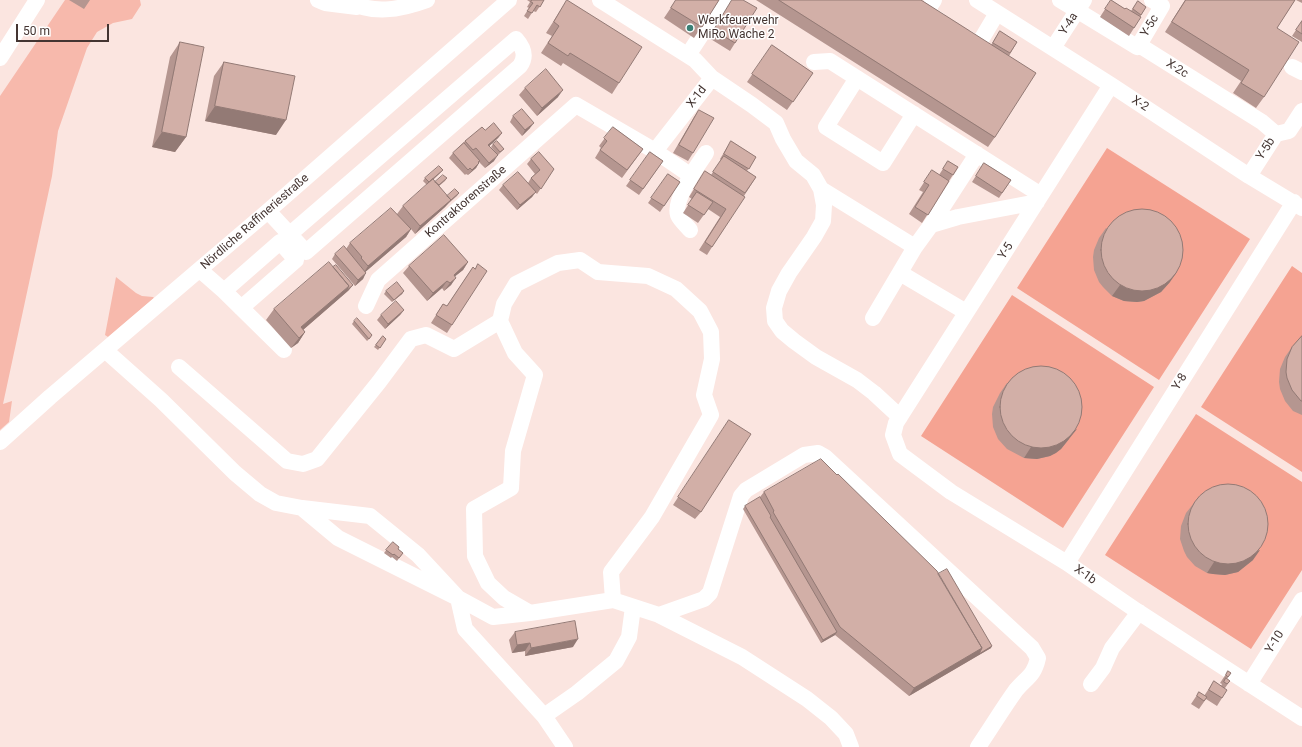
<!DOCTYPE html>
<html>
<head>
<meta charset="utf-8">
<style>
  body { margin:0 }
  #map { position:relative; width:1302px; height:747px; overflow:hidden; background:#fbe5e0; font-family:Roboto,sans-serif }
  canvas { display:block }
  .scale { position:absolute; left:16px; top:24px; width:93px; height:18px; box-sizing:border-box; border:2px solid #443532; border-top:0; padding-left:5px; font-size:12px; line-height:14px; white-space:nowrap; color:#443532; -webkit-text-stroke:3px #fff; paint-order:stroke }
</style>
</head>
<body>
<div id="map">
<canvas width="1302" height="747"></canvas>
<div class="scale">50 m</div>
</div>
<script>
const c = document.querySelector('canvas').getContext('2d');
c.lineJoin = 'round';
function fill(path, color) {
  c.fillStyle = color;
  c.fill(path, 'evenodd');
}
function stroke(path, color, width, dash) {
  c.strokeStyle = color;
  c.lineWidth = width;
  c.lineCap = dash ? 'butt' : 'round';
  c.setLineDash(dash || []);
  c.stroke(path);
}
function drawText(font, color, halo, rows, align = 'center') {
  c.font = font + ' Roboto,sans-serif';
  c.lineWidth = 3;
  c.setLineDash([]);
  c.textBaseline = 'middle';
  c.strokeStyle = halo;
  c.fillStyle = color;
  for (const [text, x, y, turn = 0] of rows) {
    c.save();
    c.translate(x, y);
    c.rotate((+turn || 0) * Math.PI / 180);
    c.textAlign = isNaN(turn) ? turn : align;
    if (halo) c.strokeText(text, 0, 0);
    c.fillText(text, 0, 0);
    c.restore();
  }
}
fill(new Path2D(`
  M 65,0 L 140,0 L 141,5 L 132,19 L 113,23 L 97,32 L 87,48 L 58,131 L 52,176 L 3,404 L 12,401 L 9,422 L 0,430 L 0,96 Z
  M 116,277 L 136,293 L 142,296 L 153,297 L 154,298 L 108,337 L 105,335 Z`), '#f7b9ac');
fill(new Path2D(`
  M 1107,148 L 1250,239 L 1159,380 L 1017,288 Z
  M 1292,266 L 1302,273 L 1302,472 L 1201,407 Z
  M 1012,295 L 1154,387 L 1063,528 L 921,436 Z
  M 1196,414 L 1302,482 L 1302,570 L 1251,649 L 1105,555 Z`), '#f5a392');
stroke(new Path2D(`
  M 318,0 L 325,3 L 357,7
  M 346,0 C 372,15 400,10 427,0
  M 934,0 L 926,12 L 939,20
  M 977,0 L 1111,85 L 1249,176 L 1302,208
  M 1060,0 L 1137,47 L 1139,45 L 1262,122 L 1276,134
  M 967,38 L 978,45 L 997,13
  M 1139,45 L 1162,6 L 1152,0
  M 1053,48 L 1084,0
  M 688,55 L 724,0
  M 0,58 L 37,0
  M 814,62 L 830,61 L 1041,195
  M 1292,67 L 1302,72
  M 712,78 L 752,105 L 776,123 L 783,139 L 796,161 L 813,175 L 821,189 L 824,205 L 823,221 L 814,237 L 789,273 L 779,291 L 774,308 L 775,321 L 782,331 L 794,341 L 816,357 L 857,380 L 874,393 L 900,417
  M 857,78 L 826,127 L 883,163 L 914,114
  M 1111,85 L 896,423 L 893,435 L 900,454 L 951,492 L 1067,563 L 1137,611 L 1302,718
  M 655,151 L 690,175
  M 1249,176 L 1276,134 L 1289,131 L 1302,111
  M 821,189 L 915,247
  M 268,211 L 306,252 L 520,66 C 527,56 523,47 516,39 L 290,234
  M 931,225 L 958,217 L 1037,202
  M 690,230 C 687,226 680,220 678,215 C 673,200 697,166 706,153
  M 200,270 L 224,291 L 284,350
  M 900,273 L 966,312
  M 224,291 L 280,242 L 296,260 L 241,308
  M 366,306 L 378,280 L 576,105 L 655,151 L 712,78 L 695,60 L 600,0
  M 873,318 L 915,247 L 931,225 L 977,154
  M 106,351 L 161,400 L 235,473 L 260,494 L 276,503 L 302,508 L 370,516 L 418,555 L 458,598 L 465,629 L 544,716 L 565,747
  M 179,367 L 287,461 L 303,464 L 317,459 L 379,382 L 411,339 L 426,335 L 454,349 L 500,321
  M 0,442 L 50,397 L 268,211 L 509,0
  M 302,508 L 338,538 L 458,598 L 493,617 L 530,613 L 613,600 L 659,615 L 742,657 L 807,699 L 831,718 L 846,734 L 851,747
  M 1067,563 L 1294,202
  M 530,613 L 504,598 L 488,583 L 475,556 L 474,509 L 511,488 L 513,451 L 535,375 L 515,353 L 500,321 L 504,304 L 516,284 L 558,263 L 580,260 L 598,272 L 648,276 L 676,289 L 700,311 L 711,332 L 712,359 L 704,395 L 711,415 L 652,517 L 611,572 L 613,600
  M 659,615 L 704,599 L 710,593 L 741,496 L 746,490 L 804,455 L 818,453 L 825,457 L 1032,648 L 1038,658 C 1034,676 1027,677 1016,690 C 1003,708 991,728 978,747
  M 1091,684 L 1103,668 L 1112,648 L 1139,612
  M 1249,684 L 1302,600
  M 544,716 L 577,693 L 616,661 L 629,637 L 633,607`), '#fff', 16);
fill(new Path2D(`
  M 69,0 L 90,0 L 84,9 Z
  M 527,0 L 544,0 L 536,12 L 533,11 L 528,19 L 524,16 L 529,8 L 527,7 L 530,2 Z
  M 567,0 L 619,83 L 612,94 L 563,63 L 561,66 L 541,53 L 552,36 L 546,33 Z
  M 676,0 L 719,0 L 694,38 L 664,18 Z
  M 732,0 L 743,0 L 735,43 L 730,51 L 709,38 Z
  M 756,0 L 921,0 L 991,45 L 1000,31 L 1017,42 L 1009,56 L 995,137 L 988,147 Z
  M 1111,0 L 1125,9 L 1131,11 L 1138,1 L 1146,7 L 1140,17 L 1134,28 L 1129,36 L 1100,17 Z
  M 1185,0 L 1295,0 L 1277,28 L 1264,97 L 1256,108 L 1233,93 L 1241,81 L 1165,32 Z
  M 1296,0 L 1302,0 L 1302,3 Z
  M 1302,21 L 1302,42 L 1292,36 Z
  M 180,42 L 186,137 L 175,152 L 152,147 L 170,57 Z
  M 772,45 L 813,73 L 787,110 L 747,82 Z
  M 224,62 L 276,135 L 205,121 L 214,76 Z
  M 525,88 L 558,97 L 537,116 L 519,95 Z
  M 699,110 L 693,153 L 688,161 L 673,153 L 694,117 Z
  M 513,116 L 530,128 L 522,136 L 510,122 Z
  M 613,127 L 643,149 L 622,178 L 595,158 L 601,148 L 599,146 Z
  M 485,130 L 502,133 L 498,138 L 489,146 L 494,161 L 485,168 L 479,162 L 479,163 L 476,168 L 468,175 L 466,174 L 465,175 L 449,158 L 453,153 L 465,141 Z
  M 731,141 L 756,157 L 747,171 L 756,177 L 744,196 L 712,247 L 707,255 L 699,250 L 720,217 L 708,209 L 698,223 L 683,213 L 692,199 L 689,197 L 700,179 L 705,171 L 711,175 L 721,160 L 720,159 Z
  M 493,144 L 504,149 L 498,155 L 491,147 Z
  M 650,152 L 663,161 L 639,195 L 626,186 Z
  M 531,159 L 554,169 L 537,194 L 535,192 L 532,197 L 517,210 L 499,190 L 503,185 L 528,183 L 531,178 L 535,174 L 527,164 Z
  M 948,161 L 958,167 L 922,223 L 909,214 L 923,192 L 919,190 L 932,170 L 939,175 Z
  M 984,163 L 1011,180 L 999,198 L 972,182 Z
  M 443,170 L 433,180 L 435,182 L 447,178 L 445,181 L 439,186 L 447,196 L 459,193 L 457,196 L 449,203 L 445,207 L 415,234 L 411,229 L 406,237 L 365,272 L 363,279 L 355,286 L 332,259 L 335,254 L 346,249 L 350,243 L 397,214 L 403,206 L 427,185 L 423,181 L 425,178 Z
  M 668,174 L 680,182 L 660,212 L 648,203 Z
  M 1106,228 L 1170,282 L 1161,292 L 1144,301 L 1137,302 L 1124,301 L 1112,296 L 1103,287 L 1099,282 L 1094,270 L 1093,257 L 1094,250 L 1099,238 Z
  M 468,262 L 463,270 L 455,276 L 451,285 L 444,291 L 442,288 L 427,301 L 403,273 L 409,266 Z
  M 473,267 L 452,325 L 447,333 L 431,323 L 443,304 L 447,306 Z
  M 349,290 L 303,330 L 305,332 L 298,343 L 291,348 L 266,320 L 274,309 Z
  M 386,291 L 404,291 L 402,294 L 392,302 L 384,294 Z
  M 404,310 L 400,315 L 385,329 L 377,320 L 381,315 Z
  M 354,321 L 372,335 L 370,338 L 367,341 L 352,324 Z
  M 383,336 L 386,339 L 378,350 L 374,347 Z
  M 1302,336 L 1302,415 L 1293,411 L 1285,401 L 1280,389 L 1279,382 L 1280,369 L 1285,357 L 1292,347 Z
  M 1007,383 L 1069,439 L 1061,449 L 1050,456 L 1037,459 L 1024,458 L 1007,449 L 998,439 L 993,427 L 992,414 L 993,407 L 1000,393 Z
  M 729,420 L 701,512 L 695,519 L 673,505 Z
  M 764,492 L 991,648 L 909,696 L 835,635 L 821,643 L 743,509 L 745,506 L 760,497 Z
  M 1194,503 L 1253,560 L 1238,572 L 1225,575 L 1213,574 L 1207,573 L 1195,566 L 1187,557 L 1184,551 L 1180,539 L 1181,526 L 1186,513 Z
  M 393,542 L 398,549 L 403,553 L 397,561 L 392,557 L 391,558 L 384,553 Z
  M 515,632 L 573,647 L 525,656 L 525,651 L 512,653 L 509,640 Z
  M 1228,671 L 1231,673 L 1227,679 L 1230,681 L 1225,688 L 1222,698 L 1217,706 L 1206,699 L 1199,709 L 1191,704 L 1199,692 L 1204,696 L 1214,681 L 1221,686 L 1222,684 L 1220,683 Z`), '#b59690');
fill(new Path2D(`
  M 563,90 L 558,97 L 537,116 L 542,108 Z
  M 215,106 L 286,120 L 276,135 L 205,121 Z
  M 534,123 L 530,128 L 522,136 L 525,130 Z
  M 162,132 L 186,137 L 175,152 L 152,147 Z
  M 502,133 L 498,138 L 485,150 L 488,145 Z
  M 498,155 L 494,161 L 485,168 L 489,163 Z
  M 480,161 L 476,166 L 479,163 L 476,168 L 468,175 Z
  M 443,170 L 441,172 L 427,185 L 429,182 Z
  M 536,192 L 532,197 L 517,210 L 520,205 Z
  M 451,200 L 445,207 L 415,234 L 420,226 Z
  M 411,229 L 406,237 L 363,274 L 368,266 Z
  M 468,262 L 463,270 L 448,282 L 454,275 Z
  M 1177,272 L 1170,282 L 1161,292 L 1144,301 L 1137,302 L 1124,301 L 1112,296 L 1120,285 Z
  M 366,273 L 363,279 L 355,286 L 358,280 Z
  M 456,278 L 451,285 L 444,291 L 450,283 Z
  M 447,281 L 442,288 L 427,301 L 433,293 Z
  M 353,285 L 349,290 L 296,336 L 301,327 L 349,286 Z
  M 404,291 L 402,294 L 392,302 L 394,300 Z
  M 404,310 L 400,315 L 385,329 L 388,324 Z
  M 305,332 L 298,343 L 291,348 L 299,338 Z
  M 1077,429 L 1061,449 L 1056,453 L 1050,456 L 1037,459 L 1024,458 L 1031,447 Z
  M 1260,550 L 1253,560 L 1238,572 L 1225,575 L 1213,574 L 1207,573 L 1214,562 Z
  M 837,632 L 835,635 L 821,643 L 823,640 Z
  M 578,639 L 573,647 L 525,656 L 531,648 Z
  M 530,643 L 525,651 L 512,653 L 517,645 Z
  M 992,646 L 991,648 L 909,696 L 914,688 L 982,648 Z`), '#937a75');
const building = new Path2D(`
  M 532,0 L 544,0 L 540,7 L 537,5 L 532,13 L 527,11 L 533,3 L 531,2 Z
  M 567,0 L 642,47 L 619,83 L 570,53 L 568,56 L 548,43 L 559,26 L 554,22 Z
  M 676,0 L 719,0 L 702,27 L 671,8 Z
  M 732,0 L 743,0 L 757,8 L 735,43 L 714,30 Z
  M 779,0 L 921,0 L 1036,73 L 995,137 Z
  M 1111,0 L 1125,9 L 1126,8 L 1141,17 L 1134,28 L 1105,9 Z
  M 1186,0 L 1295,0 L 1277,28 L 1299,42 L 1264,97 L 1241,83 L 1249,70 L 1172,22 Z
  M 1138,1 L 1146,7 L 1141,15 L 1133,9 Z
  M 1302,21 L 1302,34 L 1296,30 Z
  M 1000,31 L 1017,42 L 1010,53 L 993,43 Z
  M 180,42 L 204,47 L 186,137 L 162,132 Z
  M 772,45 L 813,73 L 793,102 L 752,74 Z
  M 224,62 L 295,76 L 286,120 L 215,106 Z
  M 546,69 L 563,90 L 542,108 L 525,88 Z
  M 522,109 L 534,123 L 525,130 L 513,116 Z
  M 699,110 L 714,118 L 693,153 L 679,145 Z
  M 494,123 L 502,133 L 488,145 L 498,155 L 489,163 L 476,148 L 473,150 L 465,141 L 482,127 L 485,130 Z
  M 613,127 L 643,149 L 627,170 L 600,150 L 607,141 L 604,138 Z
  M 497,141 L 504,149 L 500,152 L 493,144 Z
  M 731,141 L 756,157 L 749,169 L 724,154 Z
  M 464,143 L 480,161 L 478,162 L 479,163 L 472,170 L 470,168 L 468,170 L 453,153 Z
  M 539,152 L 554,169 L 541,189 L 531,178 L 540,170 L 531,159 Z
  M 650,152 L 663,161 L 643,189 L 630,180 Z
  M 724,156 L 756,177 L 745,193 L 713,172 Z
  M 948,161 L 958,167 L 953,175 L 943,169 Z
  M 984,163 L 1011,180 L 1002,193 L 976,176 Z
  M 439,166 L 443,170 L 429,182 L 425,178 Z
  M 932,170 L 949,181 L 928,215 L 915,207 L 929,185 L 924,182 Z
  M 705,171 L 745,197 L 712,247 L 705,242 L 726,209 L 694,189 Z
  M 518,172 L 536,192 L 520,205 L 503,185 Z
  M 668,174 L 680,182 L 664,206 L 651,198 Z
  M 443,175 L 447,178 L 439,185 L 435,182 Z
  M 433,179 L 451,200 L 420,226 L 403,206 Z
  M 455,189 L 459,193 L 451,200 L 447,196 Z
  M 697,192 L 713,202 L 704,215 L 688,205 Z
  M 391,208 L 411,229 L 368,266 L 361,258 L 362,257 L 350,243 Z
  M1101 250a41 41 0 1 1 82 0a41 41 0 1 1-82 0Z
  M 444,235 L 468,262 L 454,275 L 456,278 L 450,283 L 447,281 L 433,293 L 409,266 Z
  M 344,246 L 366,273 L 358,280 L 335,254 Z
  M 329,262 L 349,286 L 301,327 L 305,332 L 299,338 L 274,309 Z
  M 478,264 L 487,271 L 452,325 L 436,315 L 443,304 L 447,306 L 473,267 L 475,269 Z
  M 336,265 L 353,285 L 346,291 L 349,286 L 333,267 Z
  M 397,282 L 404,291 L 394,300 L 386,291 Z
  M 396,301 L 404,310 L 388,324 L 381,315 Z
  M 357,318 L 372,335 L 369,339 L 354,321 Z
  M 383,336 L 386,339 L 380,348 L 376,345 Z
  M 1302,336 L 1302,401 L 1301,401 L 1292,390 L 1287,378 L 1286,372 L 1287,359 L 1292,347 Z
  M1000 407a41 41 0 1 1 82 0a41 41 0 1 1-82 0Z
  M 729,420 L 751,434 L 701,512 L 678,497 Z
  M 821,459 L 837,475 L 838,474 L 937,571 L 982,648 L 914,688 L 840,627 L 773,512 L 774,511 L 764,492 Z
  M1188 524a40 40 0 1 1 80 0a40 40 0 1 1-80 0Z
  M 760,497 L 771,516 L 770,517 L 837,632 L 823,640 L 745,506 Z
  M 393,542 L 399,547 L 398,549 L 403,553 L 399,558 L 394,554 L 393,555 L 386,550 Z
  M 947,569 L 992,646 L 979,654 L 982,648 L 938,574 Z
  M 575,621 L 578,639 L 531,648 L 530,643 L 517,645 L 515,632 Z
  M 1228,671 L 1231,673 L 1228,677 L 1226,675 Z
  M 1226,678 L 1230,681 L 1227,684 L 1224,682 Z
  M 1214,681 L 1227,690 L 1222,698 L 1209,690 Z
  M 1199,692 L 1207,697 L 1204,701 L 1197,696 Z`);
fill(building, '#d2afa7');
stroke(building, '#937a75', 1);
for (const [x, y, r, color] of [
  [690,28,4,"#3b8076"]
]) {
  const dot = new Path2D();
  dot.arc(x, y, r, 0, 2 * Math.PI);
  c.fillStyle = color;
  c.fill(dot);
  stroke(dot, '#fff', 1.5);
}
drawText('12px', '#443532', '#fff', [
  ["Werkfeuerwehr",698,21],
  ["MiRo Wache 2",698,35]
], 'left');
drawText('12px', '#443532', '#fff', [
  ["Y-4a",1069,24,-57],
  ["Y-5c",1150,26,-58],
  ["X-2c",1177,69,32],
  ["X-1d",697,97,-52],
  ["X-2",1140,104,33],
  ["Y-5b",1266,149,-57],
  ["Kontraktorenstraße",466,202,-41],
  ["Nördliche Raffineriestraße",255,222,-41],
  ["Y-5",1006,251,-57],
  ["Y-8",1180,382,-58],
  ["X-1b",1085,575,35],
  ["Y-10",1275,642,-58]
]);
</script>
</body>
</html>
